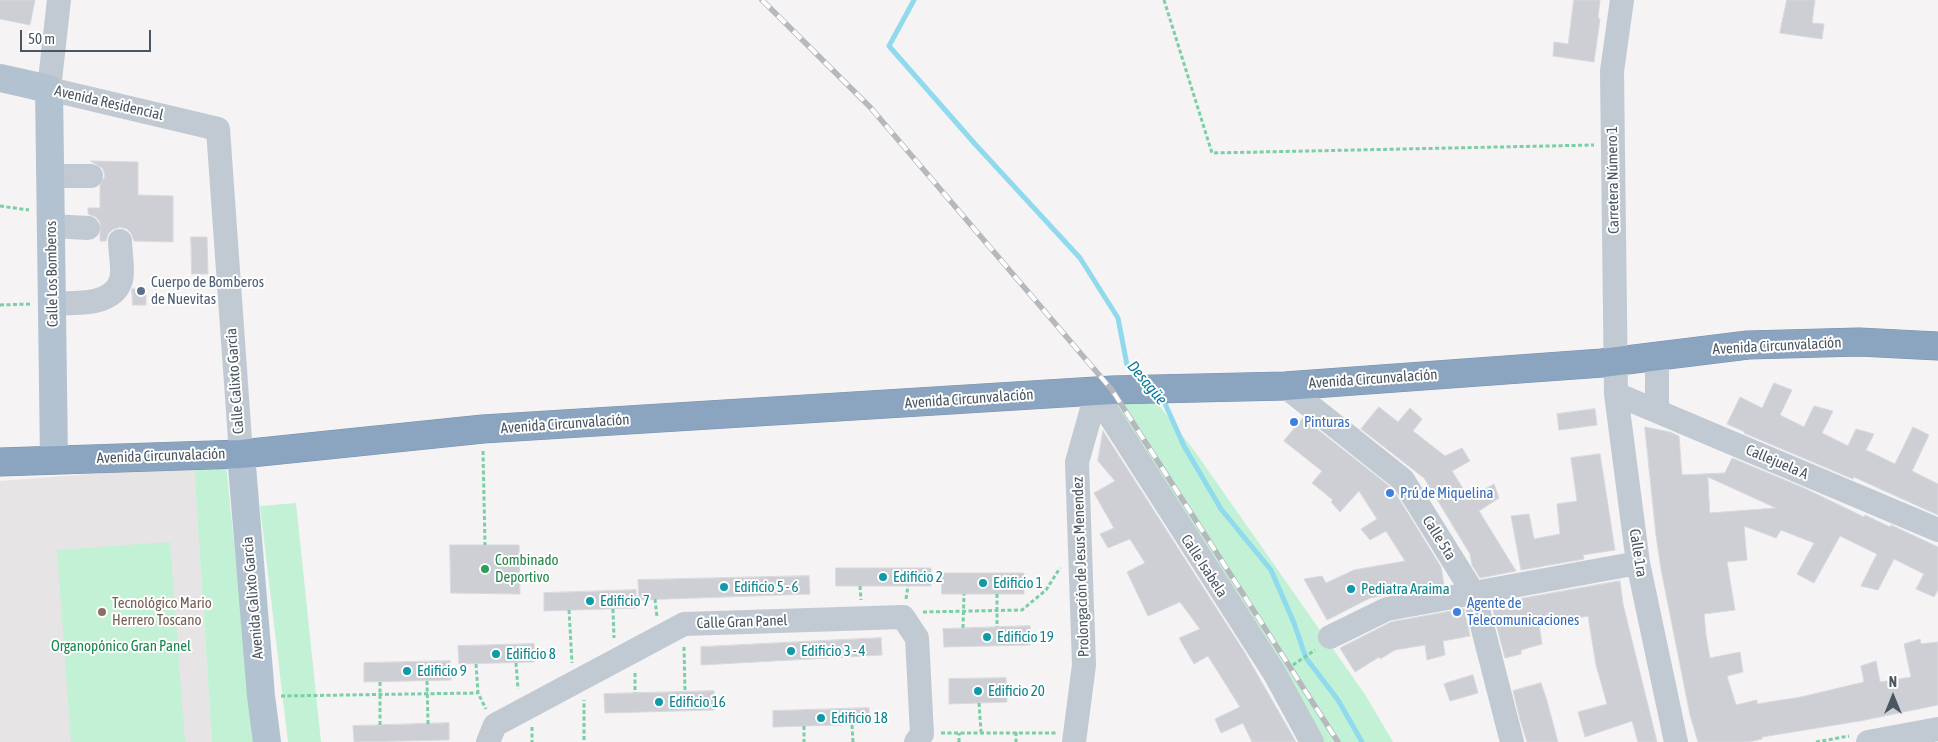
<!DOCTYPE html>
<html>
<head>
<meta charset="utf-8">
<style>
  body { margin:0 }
  #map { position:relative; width:1938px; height:742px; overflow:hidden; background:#f5f3f3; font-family:"Asap Condensed",sans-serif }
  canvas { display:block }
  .north { position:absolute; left:1868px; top:672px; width:50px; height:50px; -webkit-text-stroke:4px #fff; paint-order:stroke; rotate:0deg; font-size:14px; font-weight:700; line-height:20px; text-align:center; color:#4a5661 }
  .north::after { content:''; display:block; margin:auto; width:18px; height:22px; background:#4a5661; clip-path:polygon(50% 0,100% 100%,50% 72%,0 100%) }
  .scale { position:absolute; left:20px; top:30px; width:131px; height:22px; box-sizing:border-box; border:2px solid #4a5661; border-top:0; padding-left:6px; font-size:15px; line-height:18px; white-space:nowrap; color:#4a5661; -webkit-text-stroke:4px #fff; paint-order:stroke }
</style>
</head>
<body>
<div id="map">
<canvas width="1938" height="742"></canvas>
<div class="north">N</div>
<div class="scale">50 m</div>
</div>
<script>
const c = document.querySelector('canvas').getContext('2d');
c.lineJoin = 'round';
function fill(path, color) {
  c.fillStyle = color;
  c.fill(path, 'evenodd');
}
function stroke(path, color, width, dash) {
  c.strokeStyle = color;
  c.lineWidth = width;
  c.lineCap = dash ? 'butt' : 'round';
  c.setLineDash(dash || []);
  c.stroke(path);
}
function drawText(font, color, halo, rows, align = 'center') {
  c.font = font + ' "Asap Condensed",sans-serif';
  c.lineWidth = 4;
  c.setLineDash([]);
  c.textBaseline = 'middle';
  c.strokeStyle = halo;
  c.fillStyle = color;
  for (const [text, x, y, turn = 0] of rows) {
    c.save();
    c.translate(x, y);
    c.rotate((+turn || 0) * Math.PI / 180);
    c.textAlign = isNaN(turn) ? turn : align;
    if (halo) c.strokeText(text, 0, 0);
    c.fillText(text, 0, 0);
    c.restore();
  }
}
fill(new Path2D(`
  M 194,466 L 212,742 L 0,742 L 0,481 Z`), '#e6e4e5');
fill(new Path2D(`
  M 1105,399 L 1155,400 L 1196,453 L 1366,696 L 1393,742 L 1320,742 Z
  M 226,464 L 254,742 L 212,742 L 194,466 Z
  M 296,503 L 321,742 L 288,742 L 260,506 Z
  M 170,542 L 185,742 L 71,742 L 57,550 Z`), '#c3f1d5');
stroke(new Path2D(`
  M 914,0 L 889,46 L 975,144 L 1080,258 L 1118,318 L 1127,365 L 1143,379
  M 1163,399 L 1184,446 L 1221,509 L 1271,570 L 1294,623 L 1306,658 L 1338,700 L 1362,742`), '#90daee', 5);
const building = new Path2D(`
  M 0,0 L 35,0 L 30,25 L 0,19 Z
  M 1574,0 L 1600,0 L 1598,18 L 1600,19 L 1594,62 L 1553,56 L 1554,42 L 1568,44 Z
  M 1787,0 L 1815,0 L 1812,23 L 1824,24 L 1822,39 L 1780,33 Z
  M 91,161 L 138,162 L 138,195 L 173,196 L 173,242 L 134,241 L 131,233 L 127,229 L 120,227 L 112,230 L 108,234 L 106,241 L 100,241 L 100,222 L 96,217 L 88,214 L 88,208 L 100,208 L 100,185 L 105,176 L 103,169 Z
  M 191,237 L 207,237 L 208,274 L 192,274 Z
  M 132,289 L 146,289 L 146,305 L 133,305 Z
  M 1774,383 L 1792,390 L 1780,415 L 1804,427 L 1814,406 L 1833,411 L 1822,433 L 1848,446 L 1856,429 L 1874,434 L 1866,450 L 1895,464 L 1913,427 L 1929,435 L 1912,471 L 1938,484 L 1938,515 L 1854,477 L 1853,479 L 1744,433 L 1745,432 L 1727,424 L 1740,397 L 1762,408 Z
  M 1379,407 L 1398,422 L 1410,408 L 1422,419 L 1413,431 L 1445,456 L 1462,448 L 1470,461 L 1452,471 L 1469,498 L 1494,484 L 1499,498 L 1479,511 L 1516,571 L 1480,578 L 1472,565 L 1470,554 L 1424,478 L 1361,429 Z
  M 1595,409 L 1597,425 L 1559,430 L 1557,414 Z
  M 1303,418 L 1393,489 L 1441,567 L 1444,584 L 1370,598 L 1327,620 L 1304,579 L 1322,576 L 1326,583 L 1354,570 L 1405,561 L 1386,531 L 1370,540 L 1361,529 L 1377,519 L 1359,491 L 1340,512 L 1331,502 L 1333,500 L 1312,483 L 1322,471 L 1284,441 Z
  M 1645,427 L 1670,432 L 1679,436 L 1682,475 L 1725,473 L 1732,458 L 1804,488 L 1864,517 L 1865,515 L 1890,527 L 1891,525 L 1938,547 L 1938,590 L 1934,597 L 1916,589 L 1924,574 L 1894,559 L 1878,590 L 1861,586 L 1877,554 L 1840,536 L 1814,583 L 1797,574 L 1814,543 L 1781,530 L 1776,538 L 1744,526 L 1747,560 L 1727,562 L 1735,610 L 1704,614 L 1706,636 L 1710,658 L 1740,652 L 1743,672 L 1727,676 L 1736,705 L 1757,700 L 1757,704 L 1801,697 L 1864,682 L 1861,666 L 1876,661 L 1880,682 L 1911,677 L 1904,644 L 1920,639 L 1921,644 L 1938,642 L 1938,705 L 1860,721 L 1762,737 L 1762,739 L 1748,742 L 1698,742 L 1690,715 L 1661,569 L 1656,535 ZM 1708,477 L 1776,508 L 1710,513 Z
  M 1103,431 L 1245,653 L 1296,742 L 1252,742 L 1243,723 L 1221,733 L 1215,719 L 1240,707 L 1208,656 L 1194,664 L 1179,638 L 1200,629 L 1180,602 L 1148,616 L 1127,572 L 1145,563 L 1130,539 L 1108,548 L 1100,534 L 1114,528 L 1094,493 L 1115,481 L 1098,461 Z
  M 1600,454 L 1615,550 L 1583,555 L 1584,559 L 1521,570 L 1511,516 L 1529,514 L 1534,539 L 1560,534 L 1557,504 L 1577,501 L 1571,458 Z
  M 450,545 L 519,545 L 520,594 L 451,593 Z
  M 836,568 L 931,568 L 931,586 L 836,586 Z
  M 942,573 L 1024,573 L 1024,594 L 942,594 Z
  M 809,576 L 810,594 L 639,600 L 638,580 Z
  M 1620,581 L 1623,604 L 1657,742 L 1638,742 L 1632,721 L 1585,737 L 1578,712 L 1607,704 L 1596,665 L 1588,616 L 1539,625 L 1542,644 L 1521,650 L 1521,654 L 1505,658 L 1495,620 L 1492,604 Z
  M 636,590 L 636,608 L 544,611 L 544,593 Z
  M 1464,609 L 1470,636 L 1443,641 L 1445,655 L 1427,660 L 1425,645 L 1395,650 L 1380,659 L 1379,657 L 1355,672 L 1340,648 L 1391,622 Z
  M 1030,626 L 1030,645 L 944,647 L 943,629 Z
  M 881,638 L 882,655 L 701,665 L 701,647 Z
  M 534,644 L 534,662 L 459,664 L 458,646 Z
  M 450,661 L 451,680 L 364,682 L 364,663 Z
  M 1473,675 L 1478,693 L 1450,701 L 1444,684 Z
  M 1006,678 L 1007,702 L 949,704 L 949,679 Z
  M 1541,683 L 1547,701 L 1558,742 L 1527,742 L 1520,719 L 1513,691 Z
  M 714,691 L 714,710 L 605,713 L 604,694 Z
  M 869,708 L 870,724 L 773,727 L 773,711 Z
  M 449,723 L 449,740 L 354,742 L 353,726 Z`);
fill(building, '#cdcfd5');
stroke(building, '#d7d9de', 1);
const highway = new Path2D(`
  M 0,462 L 241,454 L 483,429 L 1112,390 L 1285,386 L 1602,363 L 1748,345 L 1859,342 L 1938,346`);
stroke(highway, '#7690ad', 29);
stroke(new Path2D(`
  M 1164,0 L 1212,153 L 1594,145
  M 0,206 L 29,210
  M 0,305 L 31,304
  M 483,451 L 485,545
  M 860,586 L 861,600
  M 997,594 L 997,627
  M 655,599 L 657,617
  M 906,599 L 908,586
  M 613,609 L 614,638
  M 569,610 L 572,663
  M 923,612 L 1022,610 L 1046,590 L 1060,568
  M 963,628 L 964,594
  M 684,647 L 685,691
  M 516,663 L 518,689
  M 476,664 L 478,693 L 486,709
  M 1293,665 L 1315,650
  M 635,673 L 635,693
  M 427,681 L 428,724
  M 380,682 L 380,725
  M 281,696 L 478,693
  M 979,703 L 981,732
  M 852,725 L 853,742
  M 804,726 L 804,742
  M 532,727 L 532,742
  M 1016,732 L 1016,742
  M 941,733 L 1057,733
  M 584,740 L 584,700
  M 959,742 L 959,733
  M 1816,742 L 1849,736`), '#7ad0a6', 3, [4, 2.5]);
stroke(new Path2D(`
  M 59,0 L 49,89 L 218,129 L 241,454
  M 1622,0 L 1612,71 L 1616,394 L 1638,563 L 1676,742
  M 50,176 L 91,176
  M 51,226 L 88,228
  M 52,303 C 73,303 113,307 121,280 C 124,271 120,251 120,241
  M 1285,386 L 1403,480 L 1474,594 L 1512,742
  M 1094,391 L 1275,674 L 1312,742
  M 1616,394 L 1938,530
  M 1657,411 L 1657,356
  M 1330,637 L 1387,609 L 1638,563
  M 488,742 L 495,725 L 684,624 L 903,617 L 917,638 L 922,734 L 916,742
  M 1074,742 L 1084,665 L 1077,462 L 1096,395
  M 1868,742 L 1938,729`), '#c1cad2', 24);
stroke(new Path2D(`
  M 0,78 L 49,89 L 54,459
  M 241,454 L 261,696 L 267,742`), '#b3c2d1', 28);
stroke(highway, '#8ba5c1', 28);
const rail = new Path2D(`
  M 762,0 L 870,107 L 1112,390 L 1338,742`);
stroke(rail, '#b5b8bd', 5.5);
stroke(rail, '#fff', 4, [11]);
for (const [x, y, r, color] of [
  [141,291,5,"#5c6f8a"],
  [1294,422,5,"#3f7fe0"],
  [1390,493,5,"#3f7fe0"],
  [485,569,5,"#2e9e5b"],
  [883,577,5,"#0f9aa8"],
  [983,583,5,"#0f9aa8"],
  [724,587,5,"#0f9aa8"],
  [1351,589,5,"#0f9aa8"],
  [590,601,5,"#0f9aa8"],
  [102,612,5,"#8d6e63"],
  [1457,612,5,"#3f7fe0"],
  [987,637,5,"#0f9aa8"],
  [791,651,5,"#0f9aa8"],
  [496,654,5,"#0f9aa8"],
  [407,671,5,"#0f9aa8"],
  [978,691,5,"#0f9aa8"],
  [659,702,5,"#0f9aa8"],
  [821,718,5,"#0f9aa8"]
]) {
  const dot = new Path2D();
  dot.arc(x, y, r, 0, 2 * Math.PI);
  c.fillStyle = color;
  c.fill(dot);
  stroke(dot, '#fff', 2);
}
drawText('15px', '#4a5661', '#fff', [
  ["Avenida Residencial",109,103,13],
  ["Carretera Número 1",1613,180,-91],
  ["Calle Los Bomberos",52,274,-91],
  ["Avenida Circunvalación",1777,346,-3],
  ["Avenida Circunvalación",1373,379,-4],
  ["Calle Calixto García",235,381,-94],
  ["Avenida Circunvalación",969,399,-4],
  ["Avenida Circunvalación",565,424,-4],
  ["Avenida Circunvalación",161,456,-2],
  ["Callejuela A",1777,462,23],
  ["Calle 5ta",1439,538,58],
  ["Calle 1ra",1638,553,81],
  ["Calle Isabela",1204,566,57],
  ["Prolongación de Jesus Menendez",1081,567,-92],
  ["Avenida Calixto García",253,598,-95],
  ["Calle Gran Panel",742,622,-2]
]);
drawText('15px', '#4e5e75', '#fff', [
  ["Cuerpo de Bomberos",151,282],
  ["de Nuevitas",151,299]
], 'left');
drawText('15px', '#366cbe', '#fff', [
  ["Pinturas",1304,422],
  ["Prú de Miquelina",1400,493],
  ["Agente de",1467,603],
  ["Telecomunicaciones",1467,620]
], 'left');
drawText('15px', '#27864d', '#fff', [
  ["Combinado",495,560],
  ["Deportivo",495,577]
], 'left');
drawText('15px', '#0d838f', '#fff', [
  ["Edificio 2",893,577],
  ["Edificio 1",993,583],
  ["Edificio 5 - 6",734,587],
  ["Pediatra Araima",1361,589],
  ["Edificio 7",600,601],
  ["Edificio 19",997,637],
  ["Edificio 3 - 4",801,651],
  ["Edificio 8",506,654],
  ["Edificio 9",417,671],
  ["Edificio 20",988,691],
  ["Edificio 16",669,702],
  ["Edificio 18",831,718]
], 'left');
drawText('15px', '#785e54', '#fff', [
  ["Tecnológico Mario",112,603],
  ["Herrero Toscano",112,620]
], 'left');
drawText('15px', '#17864f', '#fff', [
  ["Organopónico Gran Panel",121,646]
]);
drawText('italic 16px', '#0c7c9b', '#fff', [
  ["Desagüe",1147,383,50]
]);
</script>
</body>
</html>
